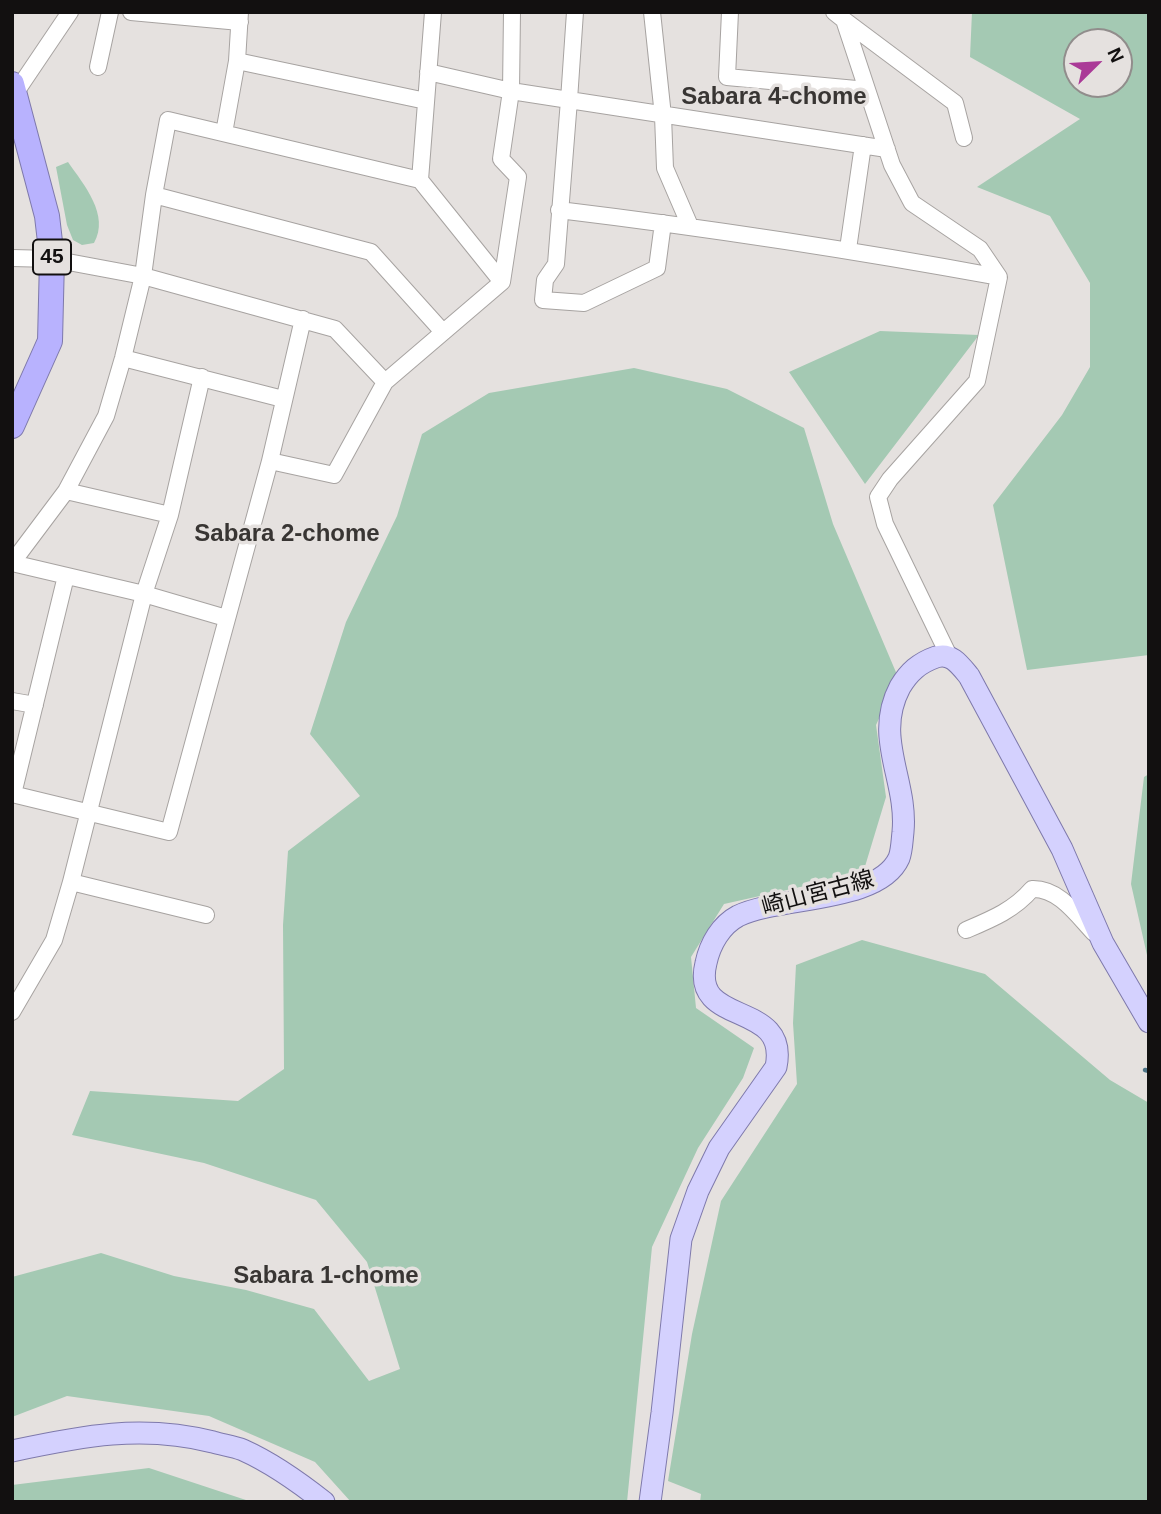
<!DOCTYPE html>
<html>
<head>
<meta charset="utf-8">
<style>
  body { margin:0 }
  #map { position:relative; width:1161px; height:1514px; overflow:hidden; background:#e5e1df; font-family:Arial,sans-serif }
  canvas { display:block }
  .frame { position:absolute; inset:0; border:14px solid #121010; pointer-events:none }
  .north { position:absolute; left:1063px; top:28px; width:70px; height:70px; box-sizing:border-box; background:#e5e1df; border:2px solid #918d8c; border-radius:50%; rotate:66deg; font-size:19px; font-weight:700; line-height:28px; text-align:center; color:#121010 }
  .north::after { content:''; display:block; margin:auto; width:24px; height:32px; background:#aa3a97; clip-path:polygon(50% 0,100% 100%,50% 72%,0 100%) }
</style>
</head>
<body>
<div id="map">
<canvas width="1161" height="1514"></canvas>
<div class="frame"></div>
<div class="north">N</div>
</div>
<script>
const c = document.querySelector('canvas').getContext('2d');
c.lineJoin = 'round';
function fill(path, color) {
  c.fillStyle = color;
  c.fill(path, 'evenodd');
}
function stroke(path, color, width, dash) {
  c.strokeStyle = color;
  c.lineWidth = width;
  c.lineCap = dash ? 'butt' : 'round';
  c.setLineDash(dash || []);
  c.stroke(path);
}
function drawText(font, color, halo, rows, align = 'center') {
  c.font = font + ' Arial,"Noto Sans JP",sans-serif';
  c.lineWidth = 7;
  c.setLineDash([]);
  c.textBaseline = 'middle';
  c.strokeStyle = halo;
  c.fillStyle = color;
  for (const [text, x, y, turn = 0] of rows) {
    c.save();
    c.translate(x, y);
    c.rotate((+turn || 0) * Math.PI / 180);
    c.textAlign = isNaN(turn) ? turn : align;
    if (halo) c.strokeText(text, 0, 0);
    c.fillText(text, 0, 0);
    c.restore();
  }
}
fill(new Path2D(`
  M 972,12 L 1149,12 L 1149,655 L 1027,670 L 993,505 L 1062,415 L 1090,367 L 1090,283 L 1050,216 L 977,187 L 1080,119 L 970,57 ZM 1119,42 L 1119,84 L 1077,84 L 1077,42 Z
  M 68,162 C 84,185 110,215 94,243 L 82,245 L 73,240 L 67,225 L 56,167 Z
  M 880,331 L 979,335 L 865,484 L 789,372 Z
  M 634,368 L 727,389 L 804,428 L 833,524 L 898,677 L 876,725 L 886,797 L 863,873 L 724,904 L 691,957 L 696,1008 L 754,1048 L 743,1078 L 698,1148 L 652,1247 L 627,1502 L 351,1502 L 315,1462 L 209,1416 L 67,1396 L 12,1417 L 12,1277 L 101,1253 L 174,1276 L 246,1290 L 314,1309 L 369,1381 L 400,1369 L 367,1262 L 316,1200 L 204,1163 L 72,1135 L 90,1091 L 238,1101 L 284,1069 L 283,925 L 288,851 L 360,796 L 310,734 L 346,622 L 397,516 L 422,434 L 489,393 Z
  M 1149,774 L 1149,964 L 1131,884 L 1144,777 Z
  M 862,940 L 985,974 L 1110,1080 L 1149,1103 L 1149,1502 L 700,1502 L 701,1494 L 668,1481 L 692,1334 L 721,1201 L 797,1084 L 793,1023 L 796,965 Z
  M 149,1468 L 252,1502 L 12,1502 L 12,1485 Z`), '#a4c9b3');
stroke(new Path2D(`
  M 1145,1070 L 1149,1071`), '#4f7689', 4.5);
const minor = new Path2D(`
  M 131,12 L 240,22
  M 575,12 L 569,100 L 887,149
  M 652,12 L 663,116 L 665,168 L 690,226
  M 730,12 L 727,77 L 867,90
  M 834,12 L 844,20 L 892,165 L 912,203 L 980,249 L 999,277 L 977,381 L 890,479 L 878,497 L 885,524 L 949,656
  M 844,20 L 955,103 L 964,138
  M 237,61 L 426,101
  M 98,67 L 110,12
  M 428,72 L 511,91 L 512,12
  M 16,92 L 70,12
  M 224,133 L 237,61 L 240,12
  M 420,180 L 433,12
  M 154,195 L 371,252 L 443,332
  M 559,210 C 707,228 853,250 999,277
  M 848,249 L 863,145
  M 12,258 L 52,259 L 143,276 L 335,329 L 385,382
  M 123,358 L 283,399
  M 270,461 L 334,475 L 385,382 L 502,282 L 518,177 L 501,159 L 511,91 L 569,100 L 556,264 L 545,280 L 543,300 L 584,303 L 657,268 L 663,223
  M 66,491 L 170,515
  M 226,618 L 144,594 L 12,563 L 66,491 L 106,416 L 123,358 L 143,276 L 154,195 L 168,120 L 420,180 L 502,282
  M 12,701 L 35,705
  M 12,794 L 169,832 L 270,461 L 303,319
  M 13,794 L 66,576
  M 71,882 L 206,915
  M 966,930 C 992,919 1014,910 1032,889 C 1059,888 1077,915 1094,933
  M 12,1012 L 54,940 L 71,882 L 144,594 L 170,515 L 202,377`);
const major = new Path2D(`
  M 12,1451 C 82,1436 142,1424 213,1442 C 223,1445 234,1446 243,1450 C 272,1463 300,1483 324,1502
  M 650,1502 L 662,1413 L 681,1239 L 698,1191 L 719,1148 L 776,1067 C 790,999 690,1028 706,963 C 710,944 721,925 738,916 C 779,896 879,903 899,858 C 902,850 902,840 903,832 C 908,780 873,738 900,687 C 909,672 919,663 936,657 C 951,652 960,665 969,676 L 1062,849 L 1103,943 L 1149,1022`);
const highway = new Path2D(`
  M 12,84 L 47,216 L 52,259 L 50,341 L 12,426`);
stroke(minor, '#a7a3a1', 18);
stroke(major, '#7e79ab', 23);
stroke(highway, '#7e79ab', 26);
stroke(minor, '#fff', 16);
stroke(major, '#d4d1fe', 21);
stroke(highway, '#b8b2fe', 24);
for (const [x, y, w] of [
  [52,257,38]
]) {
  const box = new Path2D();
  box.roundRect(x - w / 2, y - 17.5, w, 35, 5);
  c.fillStyle = '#e5e1df';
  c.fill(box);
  stroke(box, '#121010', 2);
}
drawText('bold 21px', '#121010', null, [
  ["45",52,257]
]);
drawText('23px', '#121010', '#e5e1df', [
  ["崎山宮古線",818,894,-15]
]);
drawText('bold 24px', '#383533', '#e5e1df', [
  ["Sabara 4-chome",774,97],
  ["Sabara 2-chome",287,534],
  ["Sabara 1-chome",326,1276]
]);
</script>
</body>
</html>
